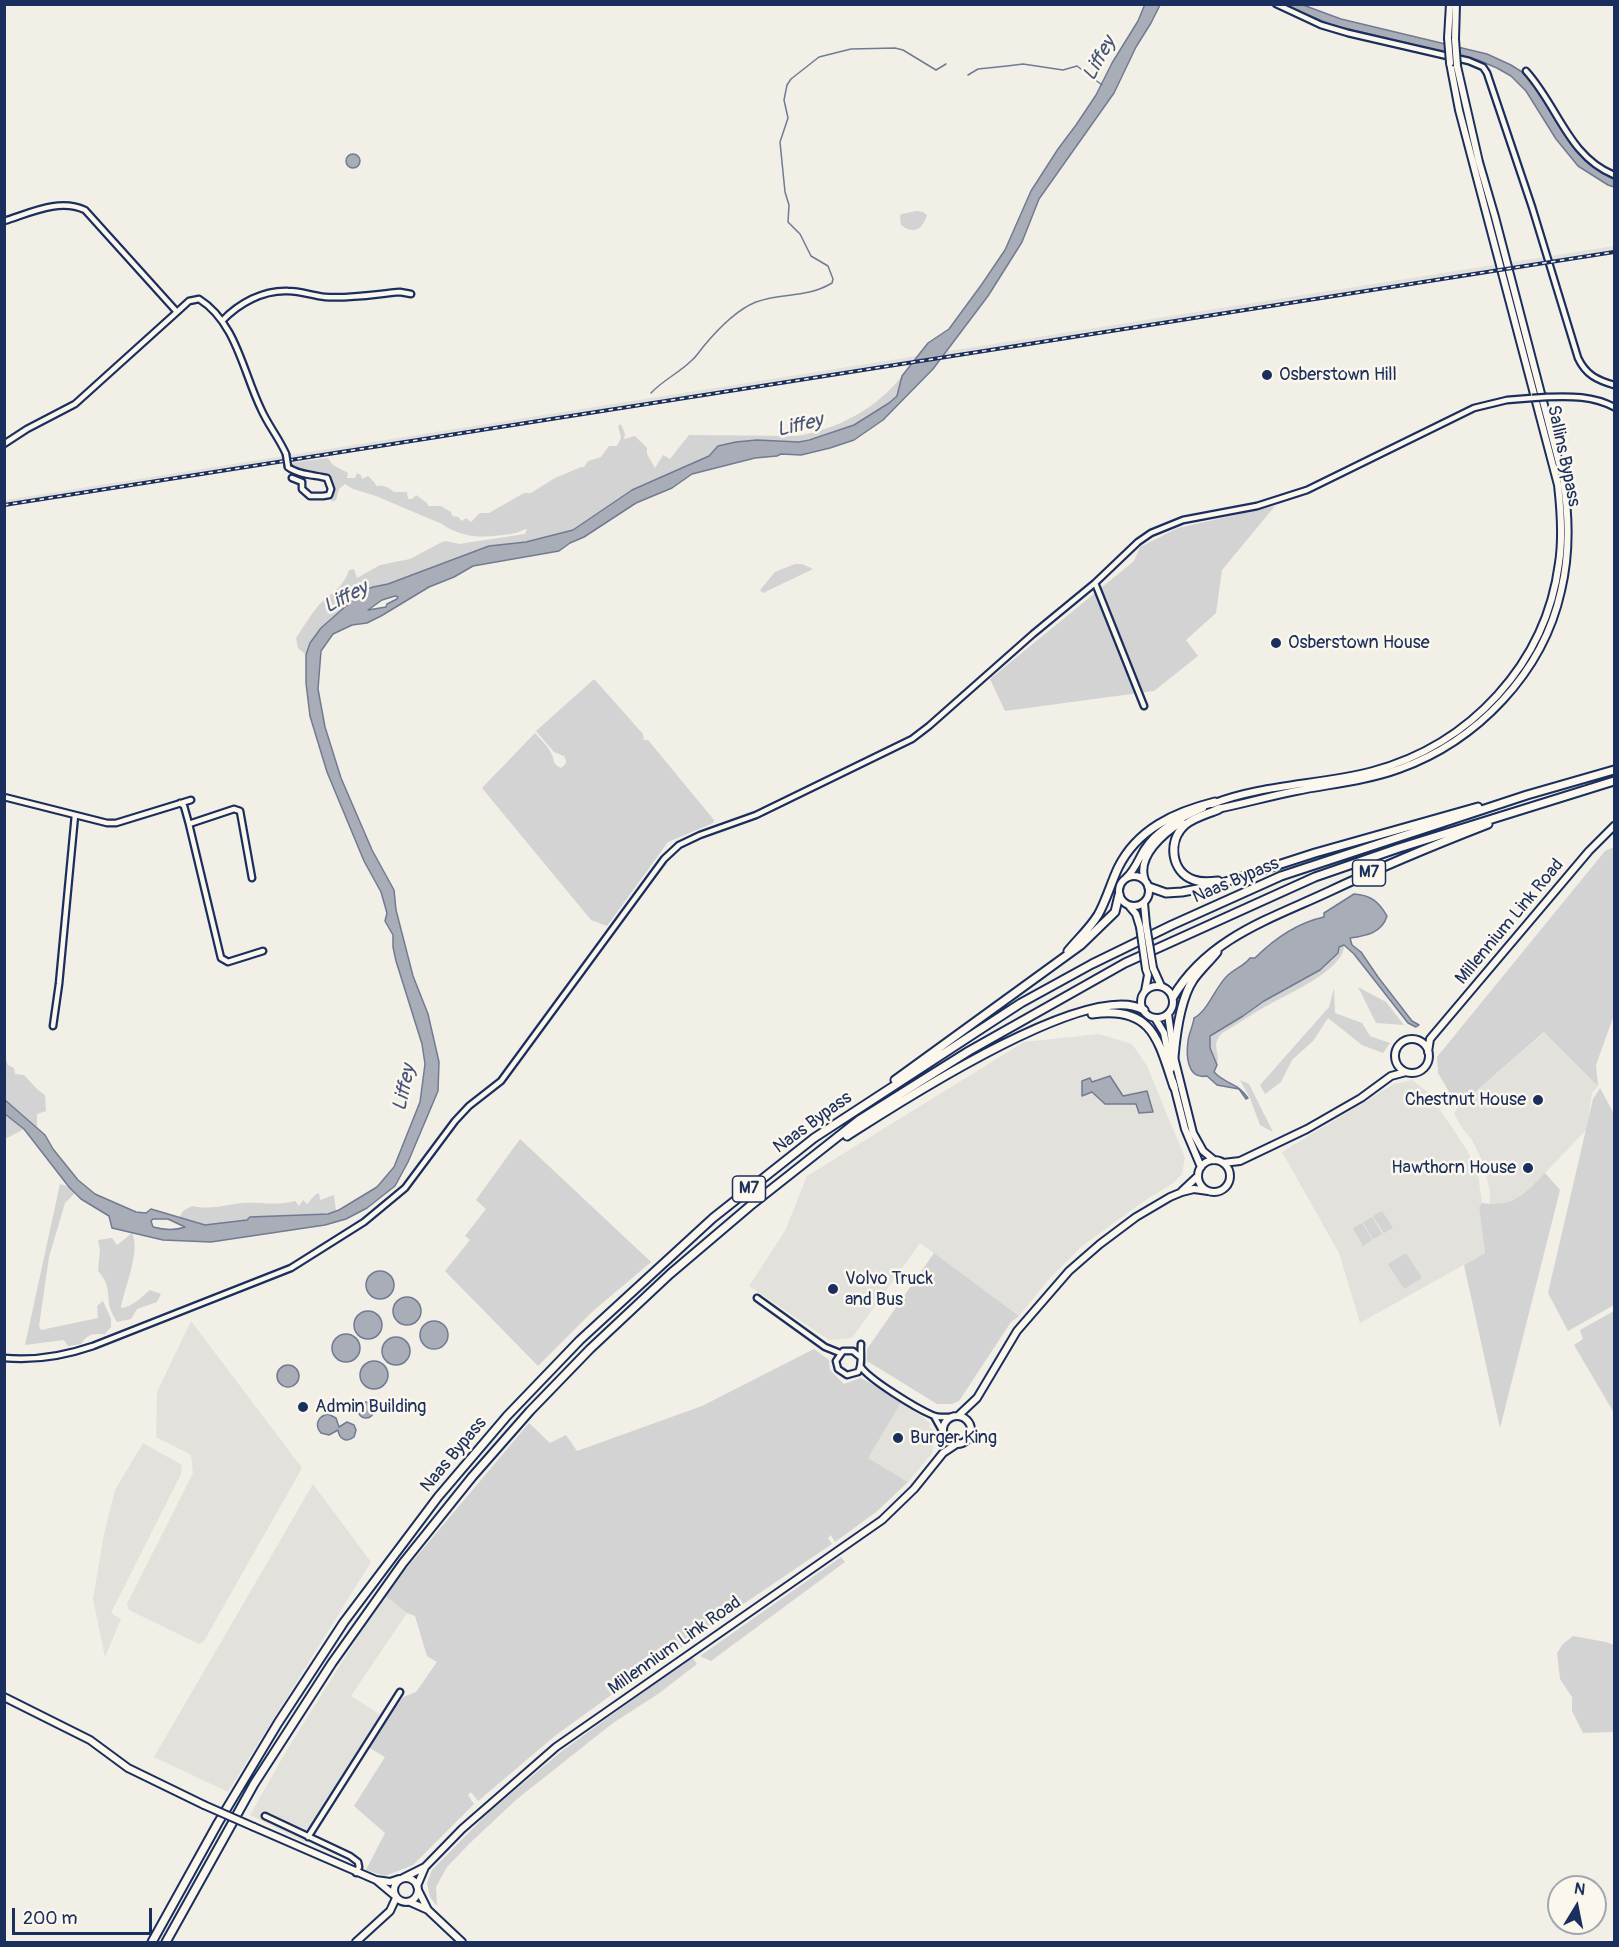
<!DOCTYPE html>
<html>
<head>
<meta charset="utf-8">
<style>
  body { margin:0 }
  #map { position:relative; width:1619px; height:1947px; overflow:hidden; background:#f2efe6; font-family:Pangolin,sans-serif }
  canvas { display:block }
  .frame { position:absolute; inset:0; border:6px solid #1b2f5e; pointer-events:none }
  .north { position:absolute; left:1547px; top:1875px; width:60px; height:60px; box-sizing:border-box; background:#fbf7ec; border:2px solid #a1a7b3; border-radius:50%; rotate:10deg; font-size:16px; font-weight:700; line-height:24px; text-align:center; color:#1b2f5e }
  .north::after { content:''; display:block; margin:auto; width:21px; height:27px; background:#1b2f5e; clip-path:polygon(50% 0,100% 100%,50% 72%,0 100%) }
  .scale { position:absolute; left:12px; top:1908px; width:140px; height:27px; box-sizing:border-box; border:3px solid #1b2f5e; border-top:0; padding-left:8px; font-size:18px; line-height:21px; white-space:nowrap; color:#1b2f5e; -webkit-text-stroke:4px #fbf7ec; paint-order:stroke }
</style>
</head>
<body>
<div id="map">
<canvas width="1619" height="1947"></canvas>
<div class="frame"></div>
<div class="north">N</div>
<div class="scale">200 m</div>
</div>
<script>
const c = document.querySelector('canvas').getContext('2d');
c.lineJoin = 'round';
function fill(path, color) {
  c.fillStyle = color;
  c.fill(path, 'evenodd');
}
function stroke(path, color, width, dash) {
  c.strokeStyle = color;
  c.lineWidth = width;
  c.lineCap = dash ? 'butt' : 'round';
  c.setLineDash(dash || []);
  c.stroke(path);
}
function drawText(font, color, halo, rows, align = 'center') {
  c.font = font + ' Pangolin,sans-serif';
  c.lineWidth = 5;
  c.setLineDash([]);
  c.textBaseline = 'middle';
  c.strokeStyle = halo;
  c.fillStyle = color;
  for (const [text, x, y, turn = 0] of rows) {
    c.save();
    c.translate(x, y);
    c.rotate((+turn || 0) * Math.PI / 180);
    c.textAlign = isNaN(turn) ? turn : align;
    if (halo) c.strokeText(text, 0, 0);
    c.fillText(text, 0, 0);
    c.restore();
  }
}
fill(new Path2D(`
  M 1614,246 L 1614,254 L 5,507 L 5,500 Z
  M 1545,1032 L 1598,1086 L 1592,1093 L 1587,1129 L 1525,1194 L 1515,1201 L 1505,1204 L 1490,1204 L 1490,1191 L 1483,1163 L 1472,1140 L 1462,1128 L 1454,1114 L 1458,1107 Z
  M 1099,1034 L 1132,1044 L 1147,1066 L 1185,1158 L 1182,1174 L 1173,1183 L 1144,1201 L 1082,1246 L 1050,1278 L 1019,1316 L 920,1243 L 852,1338 L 829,1340 L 749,1286 L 785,1231 L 807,1176 L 1024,1042 Z
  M 1412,1080 L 1428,1092 L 1443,1114 L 1467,1150 L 1478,1175 L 1482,1203 L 1479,1207 L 1485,1253 L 1360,1323 L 1339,1253 L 1282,1152 L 1394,1084 Z
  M 191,1321 L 302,1468 L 204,1641 L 199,1644 L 129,1610 L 127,1604 L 193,1473 L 191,1455 L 156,1437 L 157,1392 Z
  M 902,1401 L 930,1423 L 929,1427 L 934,1430 L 935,1437 L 932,1453 L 908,1482 L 867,1458 Z
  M 143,1443 L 182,1465 L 181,1474 L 111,1613 L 121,1619 L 105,1657 L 93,1599 L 104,1534 L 115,1490 Z
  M 313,1484 L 371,1562 L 228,1792 L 154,1757 Z
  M 384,1595 L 407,1613 L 351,1696 L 387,1719 L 305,1842 L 250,1815 L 288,1748 Z`), '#e2e1dc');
fill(new Path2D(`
  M 917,211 L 923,212 L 927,215 C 923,229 914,235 901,225 L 900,217 L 901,214 Z
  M 902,376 L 897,396 L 889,403 L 854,425 L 798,442 L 757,440 L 718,446 L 709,456 L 631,490 L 573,530 L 526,542 L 489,546 L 388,584 L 373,587 L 363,591 L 321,628 L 310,643 L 306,655 L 298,648 L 296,638 C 303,627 310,616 318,606 C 331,592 342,590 349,570 L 354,569 L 357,578 L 380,565 L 410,559 L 440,543 L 446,541 L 459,544 L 525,534 L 527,529 C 521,530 516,534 510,534 C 484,538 463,539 442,524 L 376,496 L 353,489 L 345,484 L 339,489 L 336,500 L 331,502 L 334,493 L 331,483 L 331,475 C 320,477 295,472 289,463 L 328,458 L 333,465 L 348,473 L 347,478 L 355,478 L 357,473 L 361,475 L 362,479 L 368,476 L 375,483 L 376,486 C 384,485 388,487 394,492 L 407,492 L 408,499 L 412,499 L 416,495 L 427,503 L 428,506 L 441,506 L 451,512 L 452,516 L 458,517 L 462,521 L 466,518 L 471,522 L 480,513 L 489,513 L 524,493 L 531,493 L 555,478 L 581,467 L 584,467 L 588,461 L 601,457 L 609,446 L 617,446 L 621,438 L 618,426 L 621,424 L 625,434 L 624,439 L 635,436 L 647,448 L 647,454 L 655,468 L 663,455 L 670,459 L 689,435 L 797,436 C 838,429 876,409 902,376 Z
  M 1275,506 L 1222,570 L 1216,613 L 1186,640 L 1198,656 L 1154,691 L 1005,711 L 990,679 L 1134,561 L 1140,547 L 1178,528 Z
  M 795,564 L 802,564 L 813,569 L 763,593 L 760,590 L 775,572 Z
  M 593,680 L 595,680 L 643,734 L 644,740 L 648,740 L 714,820 L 713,823 L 668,842 L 607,926 L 591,920 L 482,788 L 535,733 C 540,739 548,746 551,753 C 555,760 552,764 561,768 C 567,764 567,762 564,756 L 554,752 L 536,731 Z
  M 1614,847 L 1614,1015 L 1596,1065 L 1598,1086 L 1544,1032 L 1458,1107 L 1438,1073 L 1437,1057 L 1605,851 Z
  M 1344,945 C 1345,969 1288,994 1270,1004 C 1253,1013 1238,1024 1222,1033 C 1210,1046 1221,1052 1217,1065 C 1214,1054 1205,1045 1211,1033 L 1243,1016 L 1264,1001 L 1320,970 L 1339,947 Z
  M 1358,987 L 1386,1002 L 1404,1025 L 1376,1023 Z
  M 1334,988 L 1335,1013 L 1362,1023 L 1370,1036 L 1390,1043 L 1383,1053 L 1362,1045 L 1328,1018 L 1313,1041 L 1292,1060 L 1281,1082 L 1265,1094 L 1260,1085 L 1329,1007 Z
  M 4,1054 L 8,1065 L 14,1068 L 15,1074 L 24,1075 L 38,1090 L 45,1095 L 46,1111 L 37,1114 L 37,1127 L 5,1100 Z
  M 1240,1080 L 1249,1084 L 1273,1132 L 1260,1125 L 1250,1098 Z
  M 1600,1088 L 1614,1114 L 1614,1305 L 1568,1331 L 1548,1293 L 1593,1099 Z
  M 5,1114 L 24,1129 L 5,1139 Z
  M 520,1139 L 651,1262 L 593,1311 L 538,1366 L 445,1271 L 470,1240 L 465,1236 L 486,1209 L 476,1200 Z
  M 1545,1173 L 1560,1190 L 1500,1428 L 1464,1265 L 1485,1253 L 1479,1207 L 1482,1203 C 1514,1208 1524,1194 1545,1173 Z
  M 60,1184 L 69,1187 L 75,1193 L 65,1203 L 49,1257 L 39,1326 L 41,1330 L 98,1318 L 97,1306 L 103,1301 L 111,1319 L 111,1327 L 105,1334 C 93,1334 88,1333 81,1344 L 68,1346 L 64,1340 L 25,1345 Z
  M 319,1193 L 320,1200 L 334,1195 L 336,1211 L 329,1214 L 288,1216 L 205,1225 L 179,1218 L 183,1211 L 192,1206 C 212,1210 224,1205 243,1203 C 261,1202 277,1206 295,1201 L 299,1206 L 303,1200 L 307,1204 L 315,1195 Z
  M 1382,1211 L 1393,1228 L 1384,1233 L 1373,1216 Z
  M 1372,1217 L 1382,1234 L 1373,1239 L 1363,1222 Z
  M 1362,1223 L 1372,1240 L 1363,1246 L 1353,1228 Z
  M 132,1233 C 141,1251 124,1288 121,1308 C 133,1307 141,1297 150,1290 L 161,1294 L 157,1302 L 137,1309 L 131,1319 L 117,1322 C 114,1317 110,1310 109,1304 C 108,1290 108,1282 98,1271 L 100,1250 L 98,1240 L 112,1238 L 117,1245 Z
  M 934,1253 L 1019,1316 L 1011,1322 L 959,1401 L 952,1404 L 937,1404 L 867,1361 L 867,1349 Z
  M 1406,1253 L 1422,1278 L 1404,1289 L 1388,1264 Z
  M 1614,1311 L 1614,1413 L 1574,1345 L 1583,1339 L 1580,1330 Z
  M 814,1349 L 829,1360 L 830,1370 L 844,1384 L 861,1378 L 902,1401 L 868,1458 L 908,1482 L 876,1512 L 835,1542 L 831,1535 L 828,1538 L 832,1544 L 708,1628 L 704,1623 L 702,1626 L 705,1631 L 635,1679 L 632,1675 L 629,1676 L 632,1680 L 556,1735 L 478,1801 L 471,1792 L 468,1795 L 474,1804 L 413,1865 L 385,1876 L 366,1870 L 385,1833 L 354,1806 L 385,1757 L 368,1747 L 403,1697 L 416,1692 L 437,1662 L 427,1656 L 415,1616 L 407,1613 L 384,1595 L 529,1423 L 550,1443 L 566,1435 L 577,1451 L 702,1406 Z
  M 841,1557 L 845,1562 L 711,1661 L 700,1656 Z
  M 1573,1636 L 1606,1642 L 1614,1645 L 1614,1732 L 1583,1733 L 1572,1711 L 1572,1697 L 1560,1679 L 1557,1653 L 1563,1644 Z
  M 692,1657 L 697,1664 L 658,1694 L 613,1723 L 517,1799 L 470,1843 L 447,1867 L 436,1887 L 437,1906 L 430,1897 L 427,1883 L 432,1870 L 490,1811 L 562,1751 Z`), '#d2d3d2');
const water = new Path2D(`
  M 1145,4 L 1160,5 L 1151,23 L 1136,47 L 1114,93 L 1039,199 L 1022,242 L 988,296 L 933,369 L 883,420 L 854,440 L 830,448 L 801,455 L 781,454 L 777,456 L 755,458 L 692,474 L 672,488 L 636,503 L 584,537 L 570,543 L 559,551 L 473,566 L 454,577 L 429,587 L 381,616 L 367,623 L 352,625 L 333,634 L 321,651 L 318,689 L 325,727 L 341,778 L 372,850 L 394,890 L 396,910 L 413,976 L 428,1014 L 439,1062 L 438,1091 L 408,1162 L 395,1186 L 367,1208 L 346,1219 L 325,1225 L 211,1242 L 163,1240 L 112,1228 L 109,1216 L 81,1199 L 69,1187 L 24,1129 L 5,1114 L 5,1100 L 45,1135 L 53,1149 L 78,1180 L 95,1194 L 136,1212 L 146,1213 L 151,1209 L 205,1225 L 247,1220 L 250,1217 L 328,1214 L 339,1210 L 377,1187 L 394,1167 L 420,1102 L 425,1064 L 422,1044 L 396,961 L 393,947 L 393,935 L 385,921 L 387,913 L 381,892 L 364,861 L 327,772 L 310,716 L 306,683 L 306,655 L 310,643 L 321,628 L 363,591 L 373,587 L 388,584 L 489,546 L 526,542 L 573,530 L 632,490 L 709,456 L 718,446 L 736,442 L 757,440 L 799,442 L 809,440 L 854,425 L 889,403 L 897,396 L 902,376 L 928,343 L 949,329 L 982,284 L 1005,250 L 1031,191 L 1058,149 L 1076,125 L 1096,95 L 1112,63 L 1138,21 ZM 395,596 L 398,597 L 397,599 L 387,604 L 386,607 L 368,610 L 382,600 ZM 153,1219 L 168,1219 L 185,1227 C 174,1231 164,1230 153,1227 L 151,1221 Z
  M 1284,5 L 1303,5 L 1341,19 L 1487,54 L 1511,65 L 1522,72 L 1532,82 L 1571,144 L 1580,155 L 1590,165 L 1614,178 L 1614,187 L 1608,185 L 1578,166 L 1556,139 L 1526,91 L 1511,76 L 1497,68 L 1478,60 L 1332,25 Z
  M346 161a7 7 0 1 1 14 0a7 7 0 1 1-14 0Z
  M 1354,894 C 1371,895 1379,902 1387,916 C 1382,933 1366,936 1350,938 L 1352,945 L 1361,952 L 1378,977 L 1412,1021 L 1419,1025 L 1416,1027 L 1408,1023 L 1354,954 L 1344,945 L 1339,947 L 1338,953 L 1320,970 L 1264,1001 L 1243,1016 L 1210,1036 L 1210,1048 L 1217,1065 L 1214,1072 C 1228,1086 1237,1082 1248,1098 L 1246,1099 L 1239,1089 L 1217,1085 L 1207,1076 C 1187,1080 1186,1055 1188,1041 C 1189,1033 1193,1026 1194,1018 C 1208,1011 1215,987 1228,975 C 1236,968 1244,966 1250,958 L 1255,958 C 1275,938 1297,923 1324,917 L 1324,913 Z
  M 1110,1076 L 1123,1096 L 1147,1091 L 1153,1112 L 1139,1113 L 1136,1104 L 1105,1104 L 1092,1092 L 1082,1096 L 1082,1081 L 1090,1078 L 1092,1082 Z
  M366 1285a14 14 0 1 1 28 0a14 14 0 1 1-28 0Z
  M393 1311a14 14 0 1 1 28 0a14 14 0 1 1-28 0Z
  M354 1325a14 14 0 1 1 28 0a14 14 0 1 1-28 0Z
  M420 1335a14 14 0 1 1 28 0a14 14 0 1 1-28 0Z
  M332 1348a14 14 0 1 1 28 0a14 14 0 1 1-28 0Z
  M382 1351a14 14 0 1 1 28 0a14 14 0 1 1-28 0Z
  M360 1375a14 14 0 1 1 28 0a14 14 0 1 1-28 0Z
  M277 1376a11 11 0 1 1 22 0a11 11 0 1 1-22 0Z
  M358 1410a8 8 0 1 1 16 0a8 8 0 1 1-16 0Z
  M 328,1414 L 336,1418 L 339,1427 L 347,1422 L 354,1425 L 356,1430 L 354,1437 C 346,1443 339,1439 338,1430 L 329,1435 L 321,1433 C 314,1425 318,1416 328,1414 Z`);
fill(water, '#a9adb7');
stroke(water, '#707b93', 1.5);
stroke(new Path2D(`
  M 968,75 L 978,69 L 1007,66 L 1023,64 L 1063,70 L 1077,66 L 1102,85
  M 651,393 C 663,380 679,373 691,361 C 696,357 699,352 703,347 C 717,330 736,310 756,302 C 782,292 805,299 832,283 L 833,279 L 828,266 L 811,256 L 800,234 L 788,222 L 789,205 L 785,192 L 780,142 L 788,118 L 784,100 L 787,85 L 791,79 L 819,57 L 851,49 L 895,48 L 903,50 L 936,70 L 946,64`), '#707b93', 1.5);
const minor = new Path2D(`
  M 1276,4 L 1321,25 L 1348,33 L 1469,61 L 1483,67 L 1487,73 L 1532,207 L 1578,358 C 1586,375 1597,380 1614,385
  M 1526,71 C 1558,106 1568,156 1614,175
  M 4,221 C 30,213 59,198 85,210 L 177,312
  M 222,321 C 239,303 263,290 288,291 C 301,291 313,296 325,297 C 350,299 376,294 400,292 L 411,294
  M 1547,397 C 1571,396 1593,396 1614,407
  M 4,444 L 27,429 L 75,404 L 177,312 L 189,301 L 199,299 C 236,322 243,372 261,409 C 268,425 279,438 286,454
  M 288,467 C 298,475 315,475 327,478 L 331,489 L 329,495 L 323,496 L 310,496 L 302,489 L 302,482 L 292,478
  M 1095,583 L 1144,706
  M 4,797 L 107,823 L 116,823 L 191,800
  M 180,803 L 184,806 L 189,824 L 221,958 L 228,962 L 263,951
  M 189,824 L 234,809 L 240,811 L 252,878
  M 53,1026 L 59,984 L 75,815
  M 757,1298 L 825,1347 L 840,1353
  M 859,1356 L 853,1351 L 843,1351 L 836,1361 L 838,1369 L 847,1375 L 858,1372 C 863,1364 860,1354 861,1344
  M 4,1358 C 36,1361 64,1356 93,1346 L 291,1268 L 364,1222 L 405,1188 L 455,1121 L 469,1106 L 501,1081 L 664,859 L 679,845 L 700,835 L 756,815 L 912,739 L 929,726 L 1033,634 L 1095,583 L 1138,542 L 1151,533 L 1183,520 L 1257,506 L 1307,490 L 1474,408 L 1507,400 L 1532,398
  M 861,1367 C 870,1380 916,1408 932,1415 C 938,1418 945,1417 951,1417
  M 934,1416 L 944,1434
  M 265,1816 L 350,1856 L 358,1862 L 359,1867 L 356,1873
  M 308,1837 L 400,1692`);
const major = new Path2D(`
  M 1448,38 L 1450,4
  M 1455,39 L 1456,4
  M 1212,804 C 1263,784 1320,785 1373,771 C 1470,745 1546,664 1559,563 C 1563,537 1561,511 1558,485 L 1459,110 L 1450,63
  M 1217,809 C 1243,804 1270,796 1296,791 C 1331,784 1366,781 1399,769 C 1477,741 1543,673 1561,591 C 1570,554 1569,515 1563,478 L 1495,217 L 1479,162 L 1457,66
  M1119 891a15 15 0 1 1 30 0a15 15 0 1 1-30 0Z
  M 1126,878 C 1135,870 1138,860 1144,850 C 1158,828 1181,818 1203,808
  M 1145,880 C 1136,857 1164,833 1182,822
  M 1144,903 L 1146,925
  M 1130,907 L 1136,914 L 1140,927
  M 1153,968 L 1161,986
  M1141 1002a16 16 0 1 1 32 0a16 16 0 1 1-32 0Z
  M 1145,991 L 1148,975 L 1146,969
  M 1168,1014 L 1174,1057 L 1193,1133 L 1203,1151 L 1214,1160
  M 1155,1018 L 1164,1033 L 1171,1069
  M1395 1056a17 17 0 1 1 34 0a17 17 0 1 1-34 0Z
  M 1428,1052 L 1430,1039 L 1589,851 L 1614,826
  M 1173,1082 L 1185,1129 L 1201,1167
  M1198 1176a16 16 0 1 1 32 0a16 16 0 1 1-32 0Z
  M 1223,1163 L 1240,1161 L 1307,1129 L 1361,1098 L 1391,1076 L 1406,1072
  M 1182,1191 L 1198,1176
  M 958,1416 L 977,1398 L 1017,1331 L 1069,1271 L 1100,1244 L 1136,1217 L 1170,1197 L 1182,1192 L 1194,1189 L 1208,1191
  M943 1430a14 14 0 1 1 28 0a14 14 0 1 1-28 0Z
  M 4,1697 L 90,1740 L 128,1768 L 204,1805
  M 254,1827 L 376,1880 L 390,1882 L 399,1879
  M394 1890a12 12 0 1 1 24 0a12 12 0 1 1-24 0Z
  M 403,1878 L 425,1867 L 462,1829 L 556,1747 L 882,1520 L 914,1489 L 943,1453 L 958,1443
  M 376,1880 L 394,1895
  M 417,1886 L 425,1867
  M 418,1890 L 428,1910
  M 410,1902 L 428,1910 L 462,1942
  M 356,1942 L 390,1911 L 396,1898`);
const highway = new Path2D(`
  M 1218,881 C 1210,882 1202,883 1194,880 C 1171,872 1167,841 1185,825 C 1194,817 1208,814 1219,809
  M 1149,887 L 1166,893 L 1182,892 L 1213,886 L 1315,853 L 1478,807
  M 1068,951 C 1078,939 1090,928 1098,915 C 1106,901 1111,883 1118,868 C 1137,829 1175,812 1215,802
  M 1173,997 C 1208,938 1270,919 1328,892 C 1381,867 1434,845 1488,824
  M 1092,1014 C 1152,1005 1158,1039 1174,1087
  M 1174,1057 C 1176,1034 1180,1000 1193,980 C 1200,970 1209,962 1217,952
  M 895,1080 L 1081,945 L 1115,912 L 1119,895
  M 847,1136 C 897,1104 1089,978 1144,1010
  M 152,1942 L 218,1823 L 278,1723 L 344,1622 L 438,1497 L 507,1416 L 580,1340 L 713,1218 L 814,1138 L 1021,1003 L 1092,964 L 1172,925 L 1281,876 L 1527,795 L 1614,770
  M 166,1942 L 254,1784 L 332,1663 L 403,1563 L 472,1477 L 530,1411 L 590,1349 L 670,1274 L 750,1206 L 859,1120 L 969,1051 L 1125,963 L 1315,877 L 1399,848 L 1614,781`);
stroke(minor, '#1b2f5e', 9);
stroke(major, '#1b2f5e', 10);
stroke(highway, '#1b2f5e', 11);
stroke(minor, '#fbf7ec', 4.5);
stroke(major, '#fbf7ec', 6);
stroke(highway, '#fbf7ec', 7);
const rail = new Path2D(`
  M 4,505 L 1614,252`);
stroke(rail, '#1b2f5e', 4);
stroke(rail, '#fbf7ec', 1.5, [4.5]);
const minorBridge = new Path2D(`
  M 1532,398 L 1547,397
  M 286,454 L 288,467`);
const majorBridge = new Path2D(`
  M 1448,38 L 1450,63
  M 1455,39 L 1457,66
  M 1146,925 L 1153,968
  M 1140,927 L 1146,969
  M 204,1805 L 254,1827`);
stroke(minorBridge, '#1b2f5e', 9, []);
stroke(majorBridge, '#1b2f5e', 10, []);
stroke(minorBridge, '#fbf7ec', 4.5);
stroke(majorBridge, '#fbf7ec', 6);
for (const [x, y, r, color] of [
  [1267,375,6,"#1b2f5e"],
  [1276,643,6,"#1b2f5e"],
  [1538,1100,6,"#1b2f5e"],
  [1528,1168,6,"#1b2f5e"],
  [833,1289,6,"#1b2f5e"],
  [303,1407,6,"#1b2f5e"],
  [898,1438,6,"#1b2f5e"]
]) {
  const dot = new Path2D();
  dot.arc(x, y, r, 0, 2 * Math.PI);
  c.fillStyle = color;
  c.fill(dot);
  stroke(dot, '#fbf7ec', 2);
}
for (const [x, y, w] of [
  [1369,873,33],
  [749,1189,33]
]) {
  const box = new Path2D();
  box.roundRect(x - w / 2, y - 13, w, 26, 4.5);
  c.fillStyle = '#fbf7ec';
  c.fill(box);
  stroke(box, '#1b2f5e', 1.5);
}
drawText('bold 16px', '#1b2f5e', null, [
  ["M7",1369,873],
  ["M7",749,1189]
]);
drawText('18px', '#1b2f5e', '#fbf7ec', [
  ["Osberstown Hill",1279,375],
  ["Osberstown House",1288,643],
  ["Chestnut House",1526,1100,"right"],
  ["Hawthorn House",1516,1168,"right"],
  ["Volvo Truck",845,1279],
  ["and Bus",845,1300],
  ["Admin Building",315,1407],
  ["Burger King",910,1438]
], 'left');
drawText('18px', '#1b2f5e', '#fbf7ec', [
  ["Sallins Bypass",1563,456,78],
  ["Naas Bypass",1236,881,-23],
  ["Millennium Link Road",1510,922,-50],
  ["Naas Bypass",813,1123,-36],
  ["Naas Bypass",454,1455,-50],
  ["Millennium Link Road",675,1646,-35]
]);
drawText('italic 20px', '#465579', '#fbf7ec', [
  ["Liffey",1100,59,-61],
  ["Liffey",800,426,-13],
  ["Liffey",346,598,-27],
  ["Liffey",405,1088,-78]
]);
</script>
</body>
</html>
